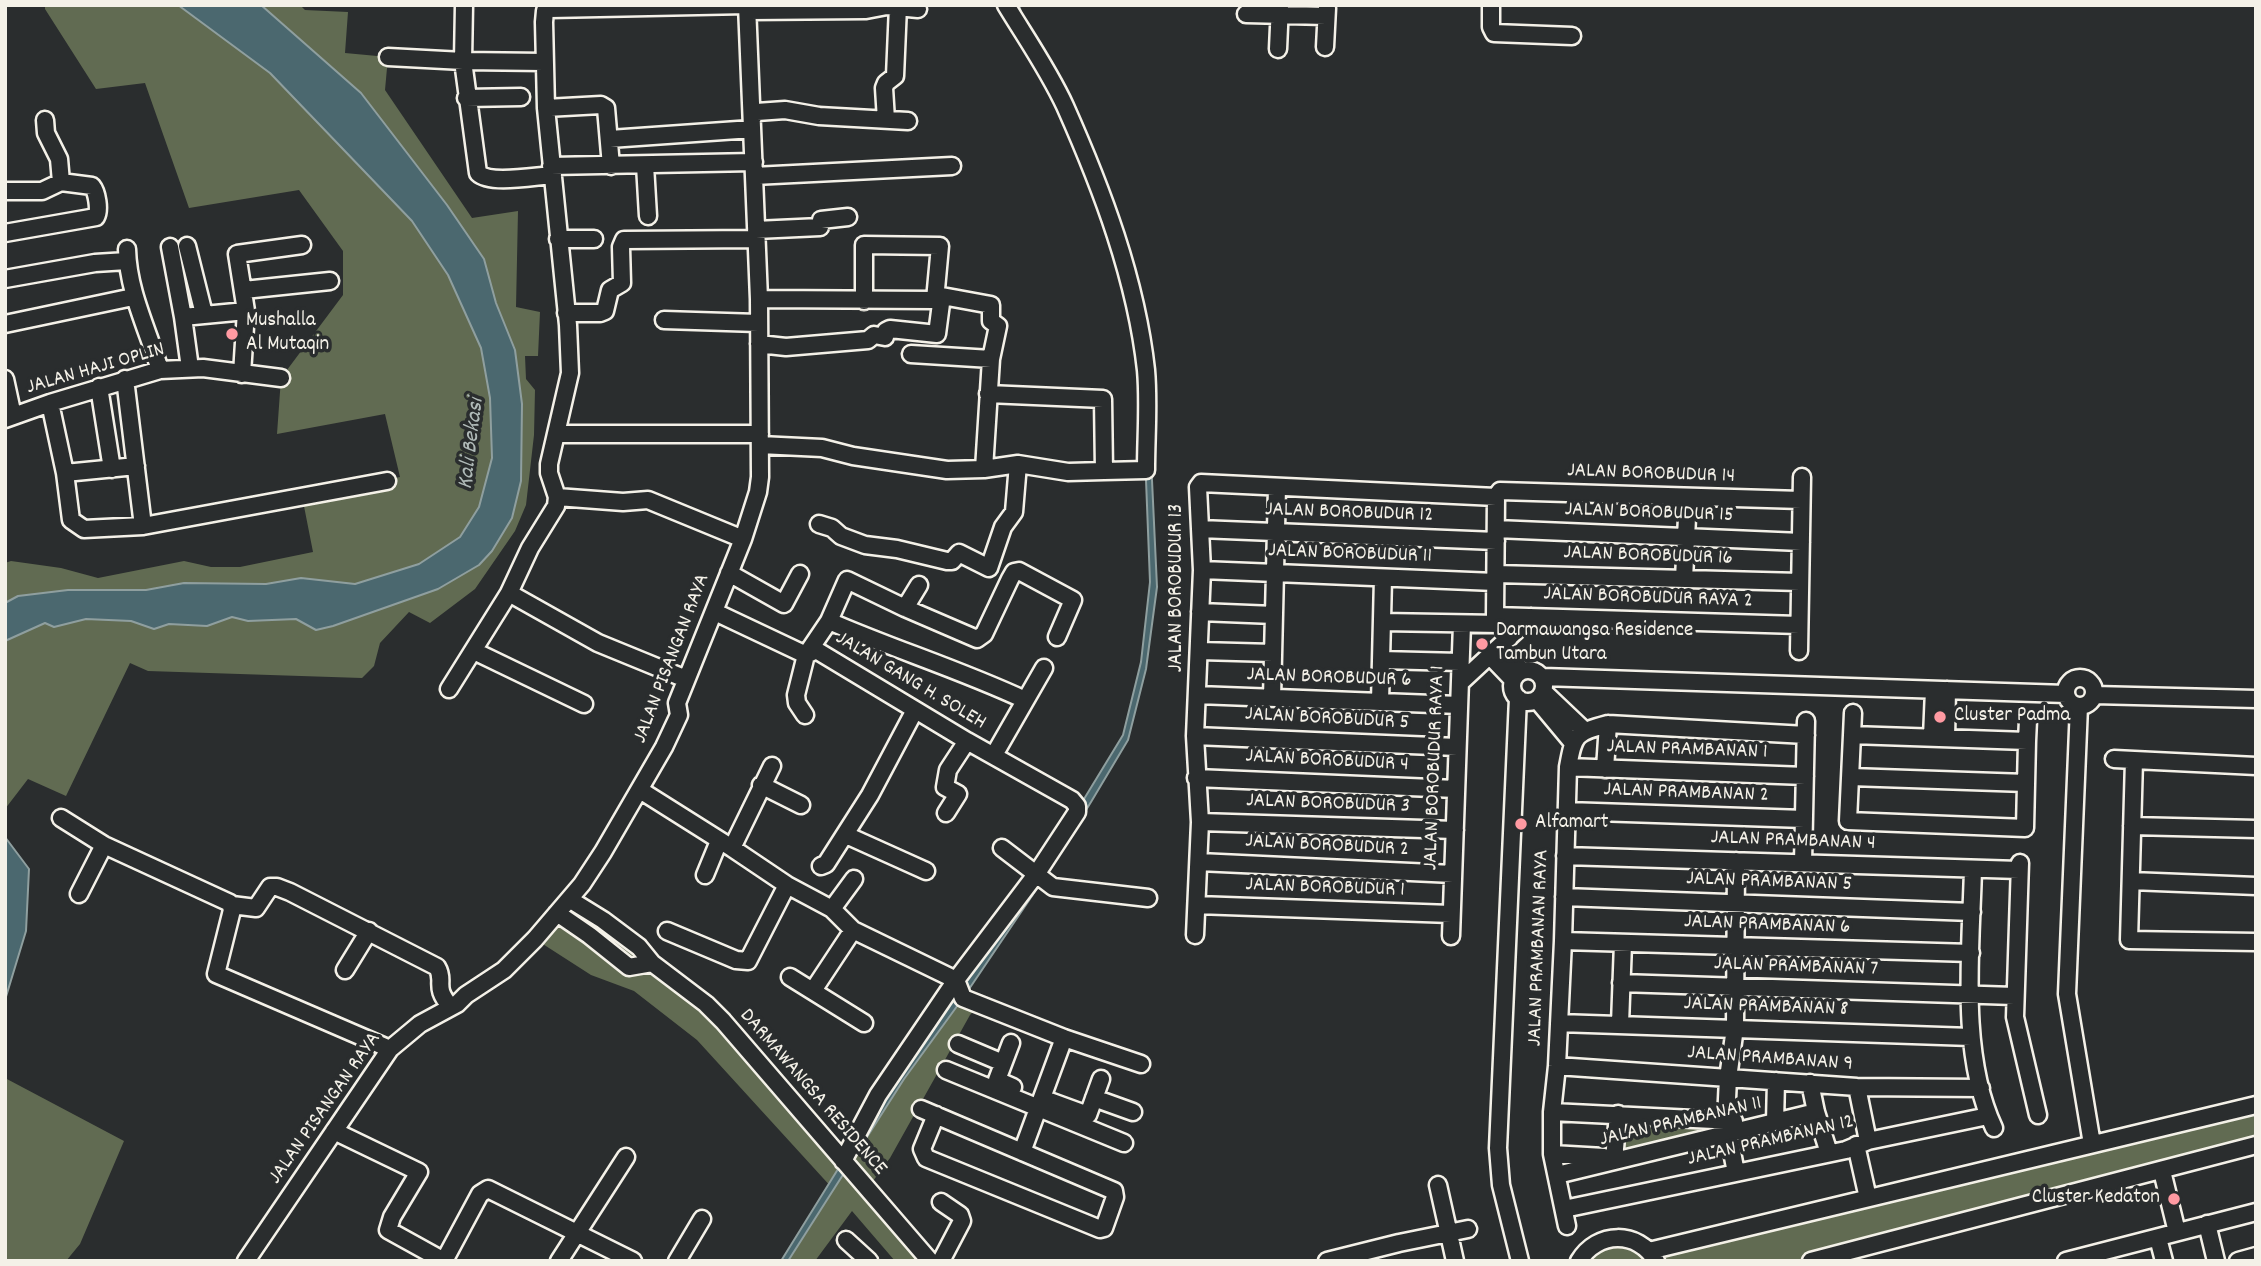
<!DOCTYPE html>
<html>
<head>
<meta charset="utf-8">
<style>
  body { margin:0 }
  #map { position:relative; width:2261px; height:1266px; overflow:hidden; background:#2a2d2e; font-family:Dekko,sans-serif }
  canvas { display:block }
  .frame { position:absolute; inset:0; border:7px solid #f4f1e8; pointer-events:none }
</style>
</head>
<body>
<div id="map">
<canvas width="2261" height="1266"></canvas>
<div class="frame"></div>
</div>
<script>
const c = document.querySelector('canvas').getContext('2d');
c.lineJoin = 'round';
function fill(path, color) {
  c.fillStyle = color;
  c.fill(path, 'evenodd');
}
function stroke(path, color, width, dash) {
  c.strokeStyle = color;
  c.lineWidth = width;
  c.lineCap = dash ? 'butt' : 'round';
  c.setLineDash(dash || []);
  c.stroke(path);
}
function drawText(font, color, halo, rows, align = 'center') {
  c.font = font + ' Dekko,sans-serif';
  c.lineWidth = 7;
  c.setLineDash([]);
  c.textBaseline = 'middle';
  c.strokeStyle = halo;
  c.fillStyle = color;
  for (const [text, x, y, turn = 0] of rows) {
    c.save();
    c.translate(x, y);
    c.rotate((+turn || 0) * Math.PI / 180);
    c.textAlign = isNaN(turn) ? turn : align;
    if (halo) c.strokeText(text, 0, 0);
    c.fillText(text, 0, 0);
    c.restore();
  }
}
fill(new Path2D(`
  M 45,5 L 178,5 L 270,73 L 412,221 L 448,275 L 481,348 L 490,398 L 492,458 L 479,507 L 460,537 L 419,564 L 355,584 L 301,578 L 266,584 L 184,583 L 146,590 L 98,589 L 18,596 L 5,603 L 5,563 L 11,561 L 61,568 L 98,578 L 184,561 L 211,567 L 240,567 L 313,552 L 302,496 L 400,477 L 385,414 L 277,434 L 281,378 L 343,295 L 343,251 L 299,190 L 189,208 L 145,83 L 96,89 L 45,9 Z
  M 261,5 L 300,5 L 305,10 L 348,12 L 345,53 L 388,57 L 385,90 L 472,218 L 518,211 L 516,307 L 540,312 L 538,356 L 525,356 L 526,379 L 535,390 L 534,435 L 526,505 L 515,531 L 475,589 L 430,623 L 409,612 L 380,643 L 374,666 L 362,678 L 148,671 L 130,663 L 66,796 L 28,779 L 5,809 L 5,641 L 45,623 L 54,627 L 86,619 L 131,621 L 154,629 L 169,624 L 207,626 L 232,617 L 248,621 L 296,619 L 316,630 L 333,626 L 438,589 L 479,565 L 512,518 L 521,481 L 522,404 L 515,350 L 496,303 L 484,259 L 360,92 Z
  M 553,916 L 606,948 L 622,934 L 706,1004 L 848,1168 L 904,1079 L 963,998 L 979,1005 L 970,1015 L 890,1158 L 867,1189 L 930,1261 L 895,1261 L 852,1211 L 815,1261 L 788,1261 L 833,1189 L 697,1040 L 634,991 L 591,975 L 535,939 Z
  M 5,1078 L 124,1141 L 80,1244 L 66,1261 L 5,1261 Z
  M 2256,1105 L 2256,1145 L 1811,1261 L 1579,1261 L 1596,1243 L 1643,1246 Z
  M 1618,1114 L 1757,1125 L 1557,1175 L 1552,1154 L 1613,1157 Z`), '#616b52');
const water = new Path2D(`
  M 178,5 L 261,5 L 361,93 L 447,205 L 484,259 L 496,303 L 515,350 L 522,404 L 521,481 L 512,518 L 492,551 L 479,565 L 438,589 L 333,626 L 316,630 L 296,619 L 248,621 L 232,617 L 207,626 L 169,624 L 154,629 L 131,621 L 86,619 L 54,627 L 45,623 L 5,641 L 5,603 L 18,596 L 68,590 L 146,590 L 184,583 L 266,584 L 301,578 L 355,584 L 419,564 L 460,537 L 479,507 L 492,458 L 490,398 L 481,348 L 448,275 L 412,221 L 270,73 Z
  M 1012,5 L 1019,5 L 1023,19 L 1092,150 L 1104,184 L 1136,293 L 1150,371 L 1152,480 L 1157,587 L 1146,669 L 1128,740 L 1091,802 L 1038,887 L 963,998 L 904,1079 L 788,1261 L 781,1261 L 843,1161 L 878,1095 L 956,980 L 1037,873 L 1084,799 L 1123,735 L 1141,662 L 1150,582 L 1146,480 L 1147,381 L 1137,320 L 1122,261 L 1093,172 L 1065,105 L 1015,20 Z
  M 5,837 L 29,869 L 26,931 L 5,1000 Z`);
fill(water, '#4b686f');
stroke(water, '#8f9f9f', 2);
const minor = new Path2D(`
  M 464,5 L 463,61 L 478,173 C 490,185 535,176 553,175
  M 1006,5 C 1026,38 1049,71 1065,106 C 1102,189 1136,279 1146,370 C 1149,403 1146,437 1146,470 L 1104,471
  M 1491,5 L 1491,27 L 1494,33 L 1572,36
  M 749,11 L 866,10 L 887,6 L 918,9
  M 1246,14 L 1326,16
  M 1325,47 L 1327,8
  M 1278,49 L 1280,5
  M 388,57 L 463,61 L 544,62
  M 466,98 L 521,97
  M 546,108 L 601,105 L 606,108 L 611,166
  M 752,118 L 757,112 L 785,110 L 819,116 L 908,121
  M 45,120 L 46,133 L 59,159 L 61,182
  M 886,120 L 884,88 L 886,83 L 895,76 L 898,6
  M 610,139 L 752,129
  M 645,165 L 648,216
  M 551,166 L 754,162
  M 754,176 L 952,166
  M 5,191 L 42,191 L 61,182 L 92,186 C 97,192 100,210 96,217 L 5,233
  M 756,230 L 820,227 L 821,220 L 848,217
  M 558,239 L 594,239
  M 187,246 L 204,314
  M 170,247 L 183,317
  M 127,249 C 128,292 148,330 160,370
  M 5,279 L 95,263 L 127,261
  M 244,290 L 330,281
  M 759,299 L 935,300 L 942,296 L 991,305 L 991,321 L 998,326 L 991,359 L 984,469
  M 864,301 L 864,245 L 940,246 L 935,300
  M 566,313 L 600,313 L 605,311 L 610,290 L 622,283 L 621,247 L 624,240 L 756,239
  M 664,320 L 758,323
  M 5,324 L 133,297
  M 759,344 L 786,347 L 868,340 L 874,335 L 885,337 L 886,331 L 890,329 L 937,334 L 942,296
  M 911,354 L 991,359
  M 190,368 L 183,317 L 246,311
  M 242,374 L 246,311 L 237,254 L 302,245
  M 5,379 L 13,416
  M 125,379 L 143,526
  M 99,387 L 112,469
  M 50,403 L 65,473 L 71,520 L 84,529 L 143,526 L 387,481
  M 5,419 L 50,403 L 160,370 L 203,368 L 281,378
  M 557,434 L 760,434
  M 760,445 L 822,448 L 853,456 L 947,470 L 984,469 L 1018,464 L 1068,472 L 1104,471 L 1103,399 L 988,394
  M 65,473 L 136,466
  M 557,497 L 623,502 L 648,500 L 743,539
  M 819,524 L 832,528 L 841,536 L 865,545 L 897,549 L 947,561 L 952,561 L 959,553 L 989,568 L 1003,527 L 1014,512 L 1018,464
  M 1200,529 L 1496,541
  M 1496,529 L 1801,542
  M 1202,570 L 1495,582
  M 729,573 L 784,604 L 800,574
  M 1496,574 L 1800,582
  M 1684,579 L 1688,497
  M 509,593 L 598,643 L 686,679
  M 905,608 L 919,585
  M 715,612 L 806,655 L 816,650 L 967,741 L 1072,800 L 1077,806 L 1077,812 L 1037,873 L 956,980 L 878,1095 L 843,1161
  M 1200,612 L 1274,615
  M 1495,616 L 1799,625
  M 829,621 C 893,649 961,670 1025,700
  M 1382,622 L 1500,624
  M 1509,638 L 1495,616 L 1496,497 L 1500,491 L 1801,500
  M 1500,647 L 1522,671
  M 474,651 L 584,704
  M 1200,651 L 1273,653
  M 1799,651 L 1802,477
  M 1490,656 L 1513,680
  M 1381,660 L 1460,662
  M1512 686a16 16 0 1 1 32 0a16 16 0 1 1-32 0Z
  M 1543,677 L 2066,694
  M2066 692a14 14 0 1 1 28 0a14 14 0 1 1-28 0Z
  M 1460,683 L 1531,617
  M 449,689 L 509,593 L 530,548 L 556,506 L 557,497 L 549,473 L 549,464 L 570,373 L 568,325 L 546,108 L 544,22 L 545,11 L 550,9 L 747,5
  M 1544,692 L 1584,730
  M 1198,695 L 1459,705
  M 2094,695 L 2256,699
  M 1272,698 L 1277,487
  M 1518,698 L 1498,1148 L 1501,1185 L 1520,1261
  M 1537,700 L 1572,742
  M 1380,702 L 1383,578
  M 2079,706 L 2067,994 L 2092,1144
  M 805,715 L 797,703 L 796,695 L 806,655 L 829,621 L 847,580 L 905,608 L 977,639 L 984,634 L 1010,579 L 1014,572 L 1019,571 L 1073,600 L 1057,637
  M 1852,735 L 2027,741 L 2025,828 L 1848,821 Z
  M 1852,735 L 1853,713
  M 1195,736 L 1457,747
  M 1932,737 L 1934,690
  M 1946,738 L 1947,690
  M 2027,741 L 2028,720
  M 994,755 L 1044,668
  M 2114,759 L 2256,766
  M 2134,760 L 2129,940 L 2256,942
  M 1568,767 L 1805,776
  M 1605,769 L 1608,724
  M 1851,777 L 2026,783
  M 1196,778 L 1456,789
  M 761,785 L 801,805
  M 640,790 L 732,848 L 787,885 L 832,909 L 853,930 L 956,980 L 963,998 L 1064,1038 L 1141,1064
  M 1567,811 L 1804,819
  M 946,813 L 958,794 L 945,787 L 948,770 L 967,741
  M 61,818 L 104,845 L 230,903 L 232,910 L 216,974 L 390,1049
  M 1200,822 L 1455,830
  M 2132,826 L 2256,829
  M 846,835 L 926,871
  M 732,848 L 772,766
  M 1002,848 L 1053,887 L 1148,898
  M 1565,856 L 2019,870
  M 1199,862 L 1453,874
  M 1803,863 L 1806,721
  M 2020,863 L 2015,1017 L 2038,1115
  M 821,866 L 826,864 L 870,795 L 915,710
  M 1973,869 C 1971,949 1959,1054 1994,1128
  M 705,875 L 719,841
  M 2131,881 L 2256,886
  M 79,894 L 104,845
  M 1564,897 L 1972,912
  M 569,899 L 603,920 L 639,947 L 652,963 L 706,1004 L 723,1021 L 930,1261
  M 232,905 L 256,908 L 270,887 L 277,887 L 290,892 L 437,967 C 446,982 432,986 451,1007
  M 1197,905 L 1451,914
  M 832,909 L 854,879
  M 557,913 L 589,935 L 629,967 L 652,963
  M 667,931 L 736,960 L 748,961 L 787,885
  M 1195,935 L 1200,822 L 1195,736 L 1202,570 L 1198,487 L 1201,483 L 1496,497
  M 1451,936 L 1462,624
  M 1563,941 L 1971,953
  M 345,970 L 369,931
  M 790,977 L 864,1023
  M 1621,983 L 2014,996
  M 814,989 L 853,930
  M 1559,1023 L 1971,1037
  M 1620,1024 L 1623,943
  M 1011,1043 L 997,1080 L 1013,1087
  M 958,1044 L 1003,1063
  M 1557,1066 L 1857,1087 L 1981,1088
  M 946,1070 L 1124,1143
  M 1810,1083 L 1816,1112 L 1829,1153
  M 1857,1087 L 1868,1141
  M 1094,1098 L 1133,1112
  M 1047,1100 L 1088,1115 L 1101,1079
  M 921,1109 L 1114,1191 L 1115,1197 L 1104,1228 L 1100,1229 L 926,1158 L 922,1149 L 936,1115
  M 1552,1112 L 1734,1121
  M 1775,1122 L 1776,1081
  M 334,1131 L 419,1172 L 392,1217 L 388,1230 L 444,1261
  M 1856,1145 L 1868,1198
  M 1022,1152 L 1064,1038
  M 1552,1154 L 1604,1157
  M 1614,1160 L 1618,1114
  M 2162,1171 L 2177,1232
  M 1736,1173 L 1726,1120 L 1728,1078 L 1735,1028 L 1736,861
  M 1557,1175 L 1816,1112
  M 1438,1185 L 1455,1261
  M 1564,1209 L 1846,1150 L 1868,1141 L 1988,1116
  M 2207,1224 L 2216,1261
  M 1567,1226 L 1552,1154 L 1552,1112 L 1557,1066 L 1563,941 L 1568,767 C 1574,734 1575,733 1608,724 L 1806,735
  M 2158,1238 L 2164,1261
  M 846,1240 L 869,1261
  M 1649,1251 L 2256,1105
  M 246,1261 L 390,1049 L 420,1024 L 457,1004 L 466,995 L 504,970 L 535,939 L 582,884 L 603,852 L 664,747 L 679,715 L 677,703 L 743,539 L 758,492 L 760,477 L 759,299 L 747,5
  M 444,1261 L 480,1194 L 488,1189 L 633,1261
  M 559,1261 L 626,1157
  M 677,1261 L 702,1219
  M 941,1261 L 962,1221 L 960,1215 L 941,1202
  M 1327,1261 L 1399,1243 L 1468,1229
  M 1579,1261 C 1597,1231 1638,1230 1656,1261
  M 1811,1261 L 2256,1145
  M 2066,1261 L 2256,1212
  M 2238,1261 L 2256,1256`);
stroke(minor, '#f4f1e8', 21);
stroke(minor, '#2a2d2e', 16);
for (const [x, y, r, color] of [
  [232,334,7,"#ff9aa2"],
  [1482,644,7,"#ff9aa2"],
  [1940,717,7,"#ff9aa2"],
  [1521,824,7,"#ff9aa2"],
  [2174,1199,7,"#ff9aa2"]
]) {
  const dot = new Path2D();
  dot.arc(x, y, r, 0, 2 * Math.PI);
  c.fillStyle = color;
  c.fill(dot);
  stroke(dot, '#2a2d2e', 2.5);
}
drawText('21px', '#f4f1e8', '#2a2d2e', [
  ["Mushalla",246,322],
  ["Al Mutaqin",246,346],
  ["Darmawangsa Residence",1496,632],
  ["Tambun Utara",1496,656],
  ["Cluster Padma",1954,717],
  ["Alfamart",1535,824],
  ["Cluster Kedaton",2160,1199,"right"]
], 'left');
drawText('21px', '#f4f1e8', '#2a2d2e', [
  ["JALAN HAJI OPLIN",96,370,-16],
  ["JALAN BOROBUDUR 14",1651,475,2],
  ["JALAN BOROBUDUR 12",1349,514,2],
  ["JALAN BOROBUDUR 15",1649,514,2],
  ["JALAN BOROBUDUR 11",1350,555,2],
  ["JALAN BOROBUDUR 16",1648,557,2],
  ["JALAN BOROBUDUR 13",1178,588,-90],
  ["JALAN BOROBUDUR RAYA 2",1648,599,2],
  ["JALAN PISANGAN RAYA",673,659,-69],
  ["JALAN BOROBUDUR 6",1329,679,2],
  ["JALAN GANG H. SOLEH",910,682,31],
  ["JALAN BOROBUDUR 5",1327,720,3],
  ["JALAN PRAMBANAN 1",1687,751,2],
  ["JALAN BOROBUDUR 4",1327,762,3],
  ["JALAN BOROBUDUR RAYA 1",1436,768,-88],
  ["JALAN PRAMBANAN 2",1686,794,2],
  ["JALAN BOROBUDUR 3",1328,805,2],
  ["JALAN PRAMBANAN 4",1793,842,2],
  ["JALAN BOROBUDUR 2",1327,847,3],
  ["JALAN PRAMBANAN 5",1769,883,2],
  ["JALAN BOROBUDUR 1",1325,889,2],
  ["JALAN PRAMBANAN 6",1767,926,2],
  ["JALAN PRAMBANAN RAYA",1540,948,-88],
  ["JALAN PRAMBANAN 7",1796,968,2],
  ["JALAN PRAMBANAN 8",1766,1008,2],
  ["JALAN PRAMBANAN 9",1770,1060,4],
  ["DARMAWANGSA RESIDENCE",812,1093,49],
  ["JALAN PISANGAN RAYA",326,1109,-55],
  ["JALAN PRAMBANAN 11",1681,1123,-13],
  ["JALAN PRAMBANAN 12",1771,1142,-13]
]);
drawText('italic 23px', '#b0bab8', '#2a2d2e', [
  ["Kali Bekasi",473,444,-83]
]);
</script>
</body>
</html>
